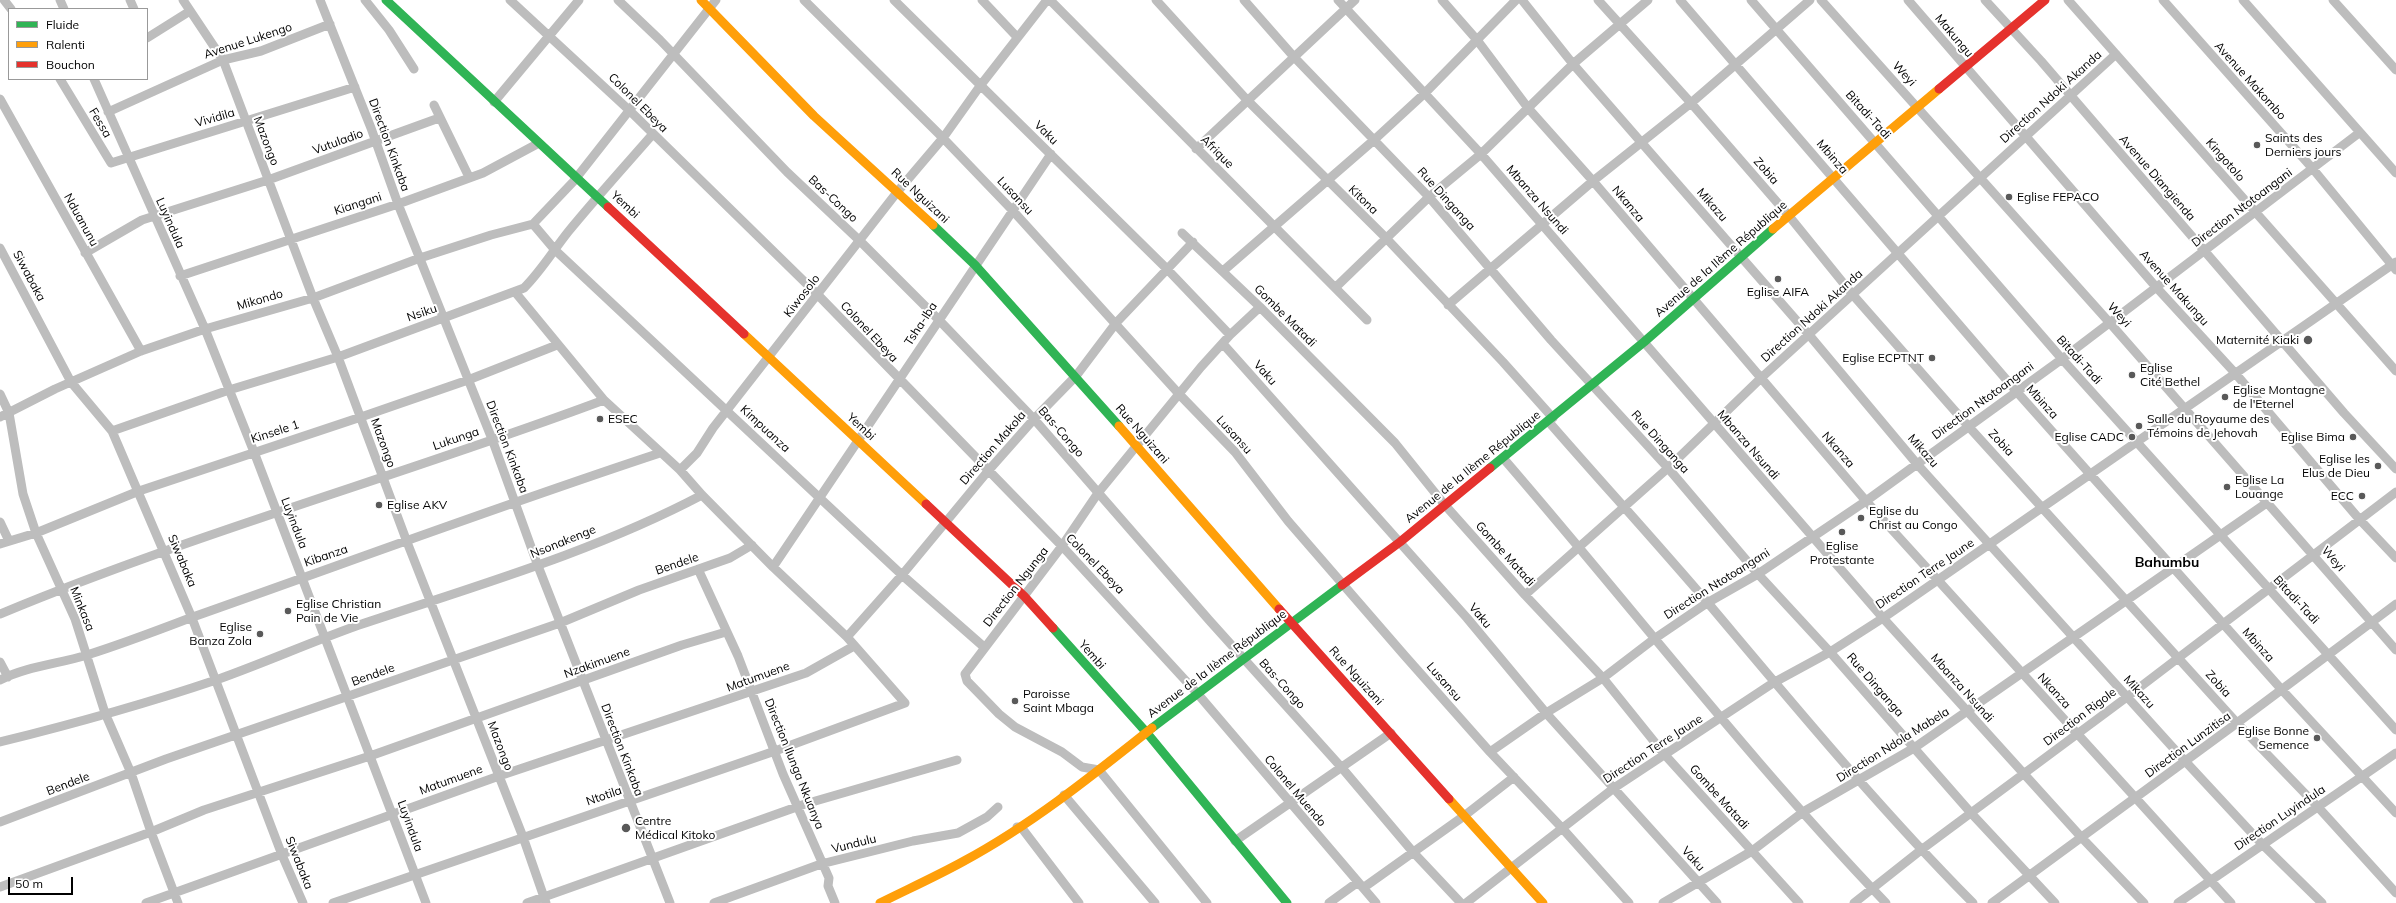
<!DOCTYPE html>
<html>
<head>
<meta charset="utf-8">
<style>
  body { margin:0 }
  #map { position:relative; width:2396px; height:903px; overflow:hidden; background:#fff; font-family:Mulish,sans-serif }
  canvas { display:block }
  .legend { position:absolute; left:8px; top:8px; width:140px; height:72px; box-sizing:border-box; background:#fff; border:1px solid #999; margin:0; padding:5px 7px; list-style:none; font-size:12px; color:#000 }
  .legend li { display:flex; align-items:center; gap:8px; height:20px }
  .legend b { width:20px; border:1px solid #999 }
  .scale { position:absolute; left:8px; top:877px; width:65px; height:18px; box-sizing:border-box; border:2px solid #000; border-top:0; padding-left:5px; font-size:12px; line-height:14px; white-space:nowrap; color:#000; -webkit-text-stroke:3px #fff; paint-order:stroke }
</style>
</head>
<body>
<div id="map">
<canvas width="2396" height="903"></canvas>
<ul class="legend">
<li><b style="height:5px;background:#30b455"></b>Fluide</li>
<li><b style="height:5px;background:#ff9f0a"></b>Ralenti</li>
<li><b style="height:5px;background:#e5322d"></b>Bouchon</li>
</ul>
<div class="scale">50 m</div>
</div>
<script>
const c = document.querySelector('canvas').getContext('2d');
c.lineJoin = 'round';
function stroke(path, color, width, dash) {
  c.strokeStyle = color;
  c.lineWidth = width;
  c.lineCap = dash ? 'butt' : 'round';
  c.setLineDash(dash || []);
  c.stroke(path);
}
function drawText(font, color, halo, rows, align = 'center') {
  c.font = font + ' Mulish,sans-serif';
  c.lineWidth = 4;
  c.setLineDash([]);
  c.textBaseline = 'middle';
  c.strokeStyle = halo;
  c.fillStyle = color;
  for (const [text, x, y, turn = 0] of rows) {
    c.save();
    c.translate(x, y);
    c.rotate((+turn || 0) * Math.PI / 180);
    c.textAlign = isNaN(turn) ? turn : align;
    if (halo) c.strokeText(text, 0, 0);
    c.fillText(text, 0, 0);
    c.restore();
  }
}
stroke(new Path2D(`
  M 4,0 L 11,9
  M 60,0 L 64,9
  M 130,0 L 134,9
  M 183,0 L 223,60 L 313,298 L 338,357 L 407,542 L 523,837 L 546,903
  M 320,0 L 371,128 L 398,204 L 492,439 L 538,566 L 670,903
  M 365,0 L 389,30 L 414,69
  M 510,0 L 629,110 L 818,295 L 1062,546 L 1197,693 L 1376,903
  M 618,0 L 660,40 L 787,172 L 860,241 L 938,319 L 1034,419 L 1209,620 L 1342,768 L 1413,852 L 1461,903
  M 804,0 L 943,138 L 1014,212 L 1179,394 L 1235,452 L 1288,521 L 1405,656 L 1490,752 L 1562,828 L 1629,903
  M 894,0 L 1166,268 L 1230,335
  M 982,0 L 1017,37
  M 1050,0 L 1367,320
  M 1156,0 L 1247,100 L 1386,238 L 1503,362 L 1553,418
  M 1244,0 L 1294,57 L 1429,197 L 1551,340 L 1668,468 L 1758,574 L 1830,652 L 1971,813 L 2055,903
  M 1338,0 L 1481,154 L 1883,618 L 2082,838 L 2144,903
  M 1442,0 L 1477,40 L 1528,108 L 1593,181 L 1866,501 L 2231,903
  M 1522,0 L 1573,64 L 1810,336 L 1917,464 L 2185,761 L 2262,844 L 2322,903
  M 1598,0 L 1691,103 L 1789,216 L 1853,295 L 1969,427 L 2237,723 L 2318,807 L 2396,893
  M 1680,0 L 2017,392 L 2282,690 L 2396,813
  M 1751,0 L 2062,359 L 2396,730
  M 1821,0 L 2109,322 L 2396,650
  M 1908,0 L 2156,287 L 2235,373 L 2360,520 L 2396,558
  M 1985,0 L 2041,61 L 2344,413 L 2396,469
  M 2068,0 L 2396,371
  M 2163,0 L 2313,169 L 2396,270
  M 2243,0 L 2396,173
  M 2333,0 L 2396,70
  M 147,38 L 190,11
  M 60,79 L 111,163 L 355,87
  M 94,79 L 205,329 L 254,452 L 426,903
  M 0,99 L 141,351
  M 494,102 L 579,0
  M 434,105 L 469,177
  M 108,112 L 223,60 L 261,51 L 330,24
  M 1196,149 L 1355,0
  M 533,224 L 555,250 L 902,575 L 984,647
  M 533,224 L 573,182 L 716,0
  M 1182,233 L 1260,307 L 1395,443 L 1444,504 L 1525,595 L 1603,678 L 1665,755 L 1799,903
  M 0,248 L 71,382 L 112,431 L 192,618 L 282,855 L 303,903
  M 85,253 L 142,220 L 268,180 L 439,118
  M 1223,271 L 1374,140 L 1425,93 L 1516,0
  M 180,276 L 398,204 L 483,173 L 539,143
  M 1336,287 L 1429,197 L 1481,154 L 1573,64 L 1648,0
  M 1448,305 L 1593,181 L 1691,103 L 1810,0
  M 1224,345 L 1467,618 L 1546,713 L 1717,903
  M 0,394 L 9,413 L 23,494 L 36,533 L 75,619 L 105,713 L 131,773 L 151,832 L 178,903
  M 0,417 L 55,389 L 141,351 L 205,329 L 313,298 L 420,258 L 491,235 L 533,224
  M 1548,421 C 1601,482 1656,542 1708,603 C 1794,705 1879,808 1973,903
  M 112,431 L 229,390 L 338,357 L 524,288 C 541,271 553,251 568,232 C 595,199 624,167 652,135
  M 1503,458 C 1631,606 1751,762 1886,903
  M 680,470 L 697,453 L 713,428 L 898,191 L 943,138 L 980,86 L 1047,0
  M 0,522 L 9,541
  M 0,544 L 36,533 L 139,491 L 361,417 L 468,380 L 557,345
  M 773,567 L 1051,154
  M 698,569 L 738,656 L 783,774 L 829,878 L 828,886 L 835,903
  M 1525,595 L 1668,468 L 1760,379 L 2116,54
  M 0,614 C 197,532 404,475 604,400
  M 847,637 L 902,575 L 988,471 L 1034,419 L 1076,376 L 1116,323 L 1193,242
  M 0,662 L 8,677
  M 0,680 C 27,666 59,664 87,655 C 122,644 156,631 190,618 C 346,563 502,505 660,453
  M 0,742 C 73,724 145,704 216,680 C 264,663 311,642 359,625 C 475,586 594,552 702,495
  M 1490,752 L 1546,713 L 1603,678 L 1654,639 L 1707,603 L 1758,574 L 1866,501 L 2062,359 L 2359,133
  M 1064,795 L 1155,903
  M 0,822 L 166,759 L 560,623 L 639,590 L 730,558 L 752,545
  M 1017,827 L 1021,827 L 1079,903
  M 1235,841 L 1391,733
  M 0,887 L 151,832 L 204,810 L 370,756 L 682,645 L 726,632
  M 1363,888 L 1464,816 L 1514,777
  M 146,903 L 499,776 L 806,673 L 854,646
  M 333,903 L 775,751 L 905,703 L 847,637 L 773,567 L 702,495 L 680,470 L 604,400 L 515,292
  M 527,903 L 805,804 L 957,760
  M 714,903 L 821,864 L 913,841 L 958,833 L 987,817 L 998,807
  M 1207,903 L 1099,770 L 1082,767 L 1062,752 L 1015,727 L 999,714 L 967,681 L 965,674 L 1062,546 L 1098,493 L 1201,367 L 1230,335 L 1260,307
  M 1329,903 L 1358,882
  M 1466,903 L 1614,788 L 1773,683 L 1830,652 L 1883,618 L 2396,262
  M 1663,903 L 1752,851 L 1803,812 L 1914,748 L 2268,502
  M 1854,903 L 1921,850 L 2127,697 L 2396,492
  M 1992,903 L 2237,723 L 2396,604
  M 2178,903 L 2396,753`), '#bdbdbd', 9);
stroke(new Path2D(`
  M 386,0 L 608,207
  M 933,225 L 975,265 L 1119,426
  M 1490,468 L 1644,342 L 1773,229
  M 1053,628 L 1147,733 L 1287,903
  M 1152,728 L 1342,585`), '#30b455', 9);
stroke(new Path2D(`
  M 701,0 L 814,116 L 933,225
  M 1773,229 L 1939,89
  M 744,334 L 926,504
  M 1119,426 L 1279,609
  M 1449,799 L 1543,903
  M 880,903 C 908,889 937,876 964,861 C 1031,825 1093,775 1152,728`), '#ff9f0a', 9);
stroke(new Path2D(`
  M 1939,89 L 2045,0
  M 608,207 L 744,334
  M 926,504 L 1024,596 L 1053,628
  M 1342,585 L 1400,542 L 1490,468
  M 1279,609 L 1449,799`), '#e5322d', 9);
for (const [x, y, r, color] of [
  [2257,145,4,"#595959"],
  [2009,197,4,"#595959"],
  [1778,279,4,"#595959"],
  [2308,340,5,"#595959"],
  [1932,358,4,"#595959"],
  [2132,375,4,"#595959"],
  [2225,397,4,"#595959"],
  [600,419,4,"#595959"],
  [2139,426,4,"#595959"],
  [2132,437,4,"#595959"],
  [2353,437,4,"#595959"],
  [2378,466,4,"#595959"],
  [2227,487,4,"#595959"],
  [2362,496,4,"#595959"],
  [379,505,4,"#595959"],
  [1861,518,4,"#595959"],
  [1842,532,4,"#595959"],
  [288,611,4,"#595959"],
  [260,634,4,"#595959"],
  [1015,701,4,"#595959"],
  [2317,738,4,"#595959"],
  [626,828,5,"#595959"]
]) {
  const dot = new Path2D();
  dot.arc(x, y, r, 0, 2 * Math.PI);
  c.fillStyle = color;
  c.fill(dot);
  stroke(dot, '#fff', 1.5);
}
drawText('12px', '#000', '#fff', [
  ["Makungu",1954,36,50],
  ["Avenue Lukengo",248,41,-18],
  ["Weyi",1904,74,48],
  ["Avenue Makombo",2250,81,48],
  ["Direction Ndoki Akanda",2051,97,-42],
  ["Colonel Ebeya",638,103,45],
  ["Bitadi-Tadi",1868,115,48],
  ["Vividila",215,118,-16],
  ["Fessa",100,123,59],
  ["Vaku",1046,133,44],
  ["Mazongo",266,141,69],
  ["Vutuladio",338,142,-20],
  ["Direction Kinkaba",389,145,70],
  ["Afrique",1217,152,45],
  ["Mbinza",1832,157,49],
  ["Kingotolo",2225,160,49],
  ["Zobia",1766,171,49],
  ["Avenue Diangienda",2157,178,49],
  ["Rue Nguizani",920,196,43],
  ["Lusansu",1015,196,47],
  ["Bas-Congo",833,199,43],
  ["Rue Dinganga",1446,199,48],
  ["Kitona",1363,200,44],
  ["Mbanza Nsundi",1537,200,49],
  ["Kiangani",358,204,-18],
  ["Nkanza",1628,204,50],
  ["Yembi",625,205,43],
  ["Mikazu",1712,205,49],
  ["Direction Ntotoangani",2242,208,-37],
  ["Nduanunu",81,220,61],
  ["Luyindula",170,223,66],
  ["Avenue de la IIème République",1721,259,-41],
  ["Siwabaka",29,276,62],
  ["Avenue Makungu",2174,288,48],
  ["Kiwosolo",802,296,-52],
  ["Mikondo",260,300,-16],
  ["Nsiku",422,313,-19],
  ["Weyi",2119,315,48],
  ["Gombe Matadi",1285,316,45],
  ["Direction Ndoki Akanda",1812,316,-42],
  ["Tsha-Iba",921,324,-57],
  ["Colonel Ebeya",869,332,47],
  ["Bitadi-Tadi",2079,360,48],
  ["Vaku",1265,373,48],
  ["Direction Ntotoangani",1983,401,-36],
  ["Mbinza",2042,402,48],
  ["Yembi",861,427,43],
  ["Kimpuanza",765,429,43],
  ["Kinsele 1",275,432,-18],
  ["Bas-Congo",1061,432,49],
  ["Rue Nguizani",1142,434,49],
  ["Lusansu",1234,435,48],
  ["Lukunga",456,439,-19],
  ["Rue Dinganga",1660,442,48],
  ["Mazongo",383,443,70],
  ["Zobia",2001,443,47],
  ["Mbanza Nsundi",1748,445,49],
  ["Direction Kinkaba",507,447,69],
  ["Direction Makola",993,448,-49],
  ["Nkanza",1838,450,49],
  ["Mikazu",1923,451,49],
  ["Avenue de la IIème République",1473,467,-39],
  ["Luyindula",294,523,69],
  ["Nsonakenge",563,542,-22],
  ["Gombe Matadi",1505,554,48],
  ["Kibanza",326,556,-19],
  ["Weyi",2333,559,49],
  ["Siwabaka",182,561,67],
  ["Bendele",677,564,-19],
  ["Colonel Ebeya",1095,564,46],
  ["Direction Terre Jaune",1925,574,-34],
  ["Direction Ntotoangani",1717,584,-32],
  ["Direction Ngunga",1016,587,-52],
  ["Bitadi-Tadi",2296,600,47],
  ["Minkasa",82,609,68],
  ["Vaku",1480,616,50],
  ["Mbinza",2258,645,48],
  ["Yembi",1092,655,49],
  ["Nzakimuene",597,663,-20],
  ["Avenue de la IIème République",1217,664,-37],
  ["Bendele",373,675,-20],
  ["Rue Nguizani",1356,676,48],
  ["Matumuene",758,677,-20],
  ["Lusansu",1444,682,49],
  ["Bas-Congo",1282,684,48],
  ["Zobia",2218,684,48],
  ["Rue Dinganga",1875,685,49],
  ["Mbanza Nsundi",1962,688,48],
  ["Nkanza",2054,691,48],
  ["Mikazu",2139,692,48],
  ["Direction Rigole",2080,717,-37],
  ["Direction Ndola Mabela",1893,745,-32],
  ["Direction Lunzitisa",2188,745,-36],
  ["Mazongo",500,746,69],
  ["Direction Terre Jaune",1653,749,-33],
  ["Direction Kinkaba",622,750,69],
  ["Direction Ilunga Nkuanya",794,764,68],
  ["Matumuene",451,780,-20],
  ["Bendele",68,784,-21],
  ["Colonel Muendo",1295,791,50],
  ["Ntotila",604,796,-19],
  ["Gombe Matadi",1719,797,48],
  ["Direction Luyindula",2280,818,-34],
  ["Luyindula",410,826,70],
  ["Vundulu",854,844,-14],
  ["Vaku",1693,859,48],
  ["Siwabaka",299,863,68]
]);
drawText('12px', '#000', '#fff', [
  ["Saints des",2265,138],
  ["Derniers jours",2265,152],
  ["Eglise FEPACO",2017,197],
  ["Eglise AIFA",1778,292,"center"],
  ["Maternité Kiaki",2299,340,"right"],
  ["Eglise ECPTNT",1924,358,"right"],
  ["Eglise",2140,368],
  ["Cité Bethel",2140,382],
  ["Eglise Montagne",2233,390],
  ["de l'Eternel",2233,404],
  ["ESEC",608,419],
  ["Salle du Royaume des",2147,419],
  ["Témoins de Jehovah",2147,433],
  ["Eglise CADC",2124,437,"right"],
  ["Eglise Bima",2345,437,"right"],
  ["Eglise les",2370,459,"right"],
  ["Elus de Dieu",2370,473,"right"],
  ["Eglise La",2235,480],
  ["Louange",2235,494],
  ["ECC",2354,496,"right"],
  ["Eglise AKV",387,505],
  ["Eglise du",1869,511],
  ["Christ au Congo",1869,525],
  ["Eglise",1842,546,"center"],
  ["Protestante",1842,560,"center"],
  ["Eglise Christian",296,604],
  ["Pain de Vie",296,618],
  ["Eglise",252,627,"right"],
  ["Banza Zola",252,641,"right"],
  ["Paroisse",1023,694],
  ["Saint Mbaga",1023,708],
  ["Eglise Bonne",2309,731,"right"],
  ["Semence",2309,745,"right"],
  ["Centre",635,821],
  ["Médical Kitoko",635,835]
], 'left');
drawText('bold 14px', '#000', '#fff', [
  ["Bahumbu",2167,563]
]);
</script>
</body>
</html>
